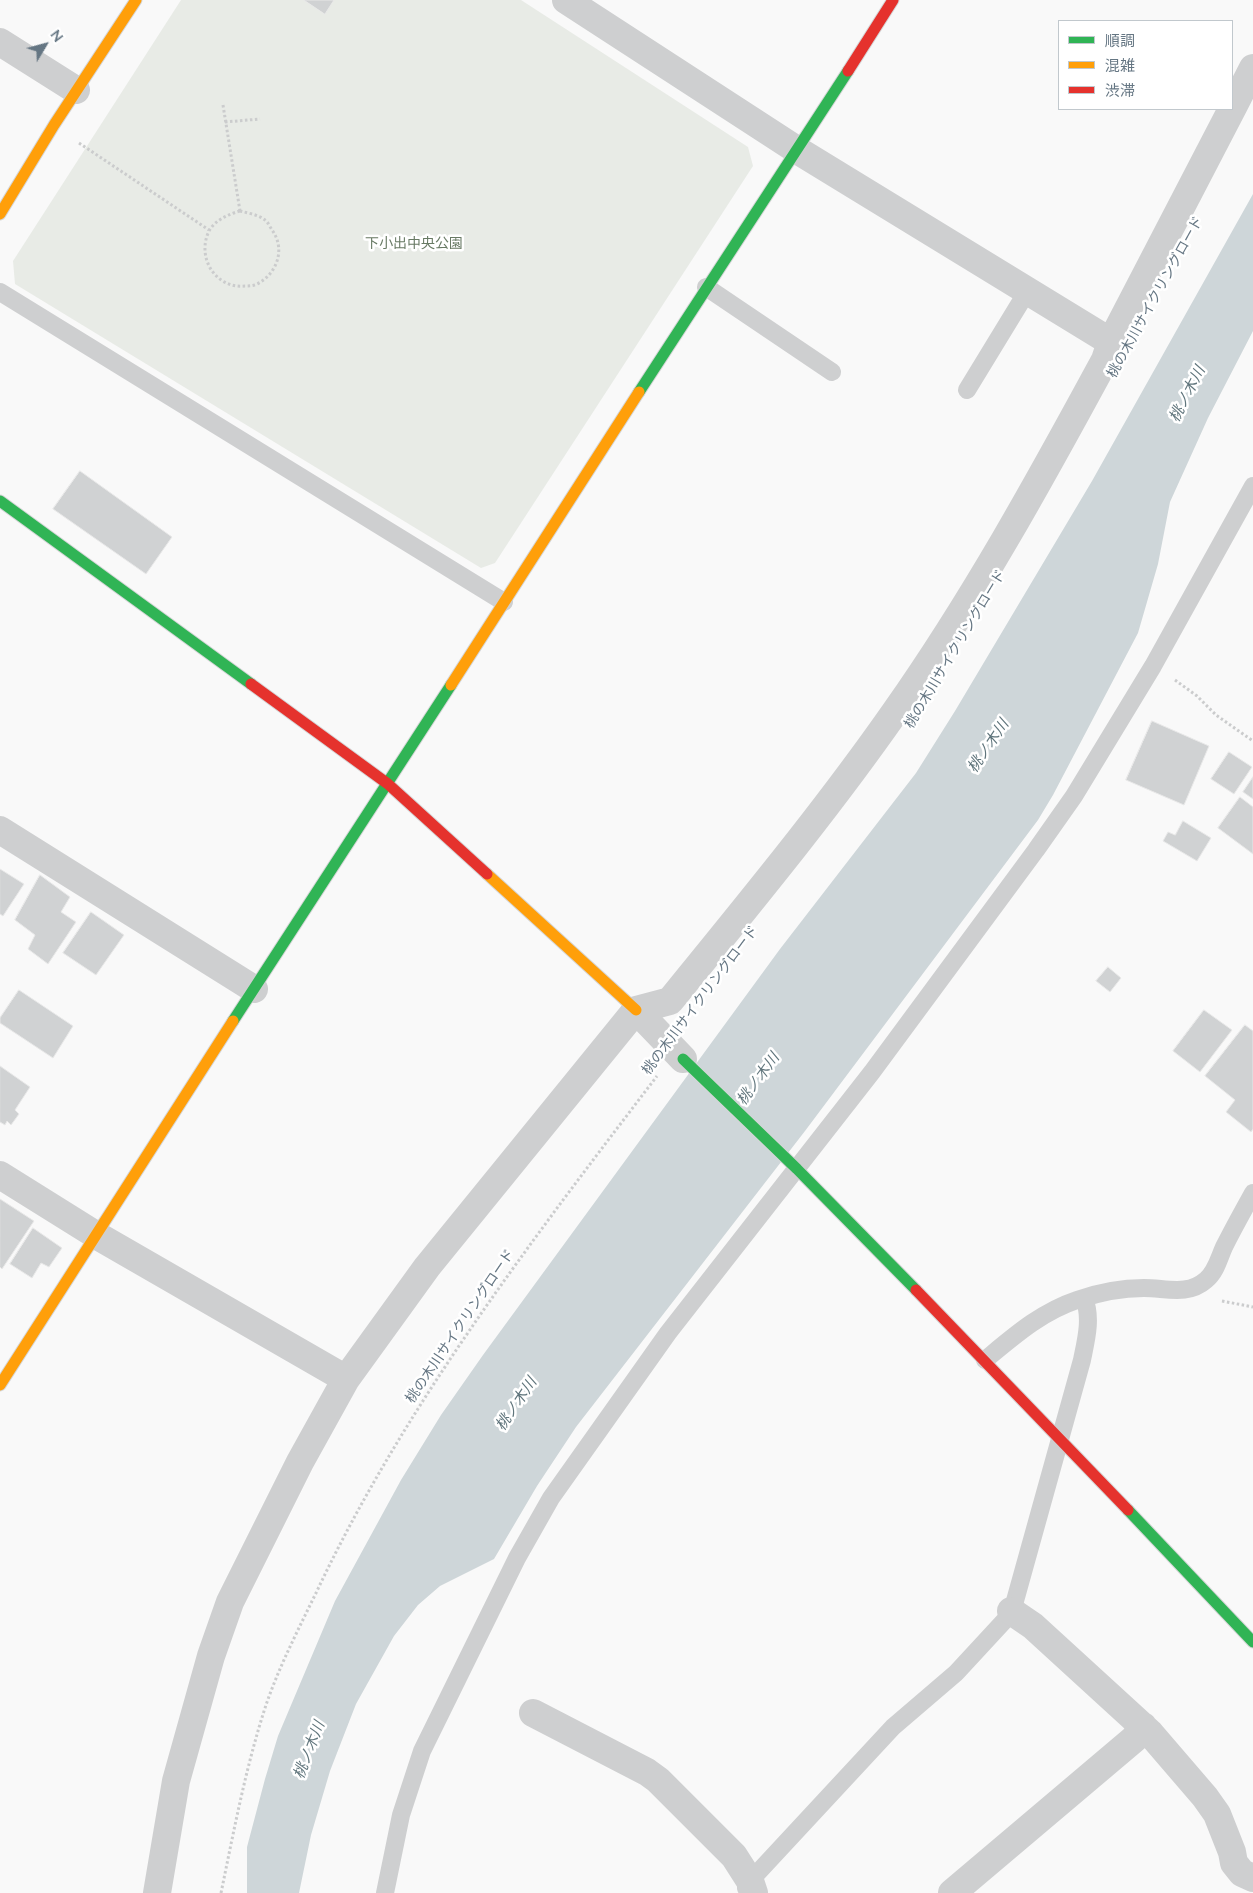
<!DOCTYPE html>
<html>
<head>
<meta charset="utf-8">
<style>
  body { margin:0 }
  #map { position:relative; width:1253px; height:1893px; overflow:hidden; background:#f9f9f9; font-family:Lato,"Noto Sans JP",sans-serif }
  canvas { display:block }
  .legend { position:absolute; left:1058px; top:20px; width:175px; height:90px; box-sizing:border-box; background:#fff; border:1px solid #c1c8cd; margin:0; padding:6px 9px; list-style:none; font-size:15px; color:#657683 }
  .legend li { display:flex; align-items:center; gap:10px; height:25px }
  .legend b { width:25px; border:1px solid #c1c8cd }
  .north { position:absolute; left:20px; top:20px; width:50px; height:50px; -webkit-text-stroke:4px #fff; paint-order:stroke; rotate:53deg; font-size:14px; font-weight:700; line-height:20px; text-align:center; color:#657683 }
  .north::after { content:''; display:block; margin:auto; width:18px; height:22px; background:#657683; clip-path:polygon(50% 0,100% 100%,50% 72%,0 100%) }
</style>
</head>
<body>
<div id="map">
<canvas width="1253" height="1893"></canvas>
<ul class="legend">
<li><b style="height:6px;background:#30b455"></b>順調</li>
<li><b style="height:6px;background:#ff9f0a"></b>混雑</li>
<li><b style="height:6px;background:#e5322d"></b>渋滞</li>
</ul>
<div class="north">N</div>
</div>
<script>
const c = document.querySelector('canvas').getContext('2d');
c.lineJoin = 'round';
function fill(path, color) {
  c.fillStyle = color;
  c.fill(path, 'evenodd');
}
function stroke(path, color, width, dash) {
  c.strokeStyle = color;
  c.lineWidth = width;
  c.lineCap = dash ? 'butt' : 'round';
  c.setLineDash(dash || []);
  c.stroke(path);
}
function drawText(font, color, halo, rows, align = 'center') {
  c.font = font + ' Lato,"Noto Sans JP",sans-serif';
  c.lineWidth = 5;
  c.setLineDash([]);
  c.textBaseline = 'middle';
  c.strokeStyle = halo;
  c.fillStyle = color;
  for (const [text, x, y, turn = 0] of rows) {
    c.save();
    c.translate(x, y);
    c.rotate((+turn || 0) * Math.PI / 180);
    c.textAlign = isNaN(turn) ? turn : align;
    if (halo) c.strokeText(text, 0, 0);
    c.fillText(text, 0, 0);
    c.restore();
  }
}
fill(new Path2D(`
  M 181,0 L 521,0 L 748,147 L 753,166 L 495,563 L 481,568 L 15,284 L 13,261 Z`), '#e8ebe6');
fill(new Path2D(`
  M 1253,194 L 1253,331 L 1208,418 L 1170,502 L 1158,564 L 1138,633 L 1053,795 L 1038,820 L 805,1131 L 576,1427 L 537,1486 L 494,1559 L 440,1586 L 418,1605 L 394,1636 L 356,1704 L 330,1771 L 311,1835 L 299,1893 L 247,1893 L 247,1847 L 265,1779 L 278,1736 L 335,1601 L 401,1480 L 441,1415 L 483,1355 L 780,949 L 916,773 L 955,711 L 1092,481 Z`), '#ced6d9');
const building = new Path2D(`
  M 304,0 L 334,0 L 325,14 Z
  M 80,471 L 172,537 L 146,574 L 53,509 Z
  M 1152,721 L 1209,746 L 1184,805 L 1126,780 Z
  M 1229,752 L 1252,767 L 1234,794 L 1211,779 Z
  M 1253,777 L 1253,799 L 1243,792 Z
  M 1240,797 L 1253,807 L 1253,854 L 1218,828 Z
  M 1183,821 L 1211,838 L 1197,861 L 1163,841 L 1168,832 L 1175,835 Z
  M 0,869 L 24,884 L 3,916 L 0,914 Z
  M 40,875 L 70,897 L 61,912 L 76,922 L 48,964 L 28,949 L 35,935 L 15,920 Z
  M 91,912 L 124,935 L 96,975 L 63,953 Z
  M 1108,967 L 1121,978 L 1110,992 L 1096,981 Z
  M 19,990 L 73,1026 L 53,1058 L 0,1023 L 0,1018 Z
  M 1204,1010 L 1232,1030 L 1200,1072 L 1173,1051 Z
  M 1245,1025 L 1253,1031 L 1253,1129 L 1251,1132 L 1226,1112 L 1235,1100 L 1205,1076 Z
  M 0,1066 L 30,1087 L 15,1110 L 19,1114 L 11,1125 L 7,1121 L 5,1125 L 0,1122 Z
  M 0,1199 L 34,1221 L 2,1269 L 0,1267 Z
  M 33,1228 L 62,1248 L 49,1267 L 41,1263 L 32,1278 L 10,1264 Z`);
fill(building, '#d0d2d3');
stroke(building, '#e8e8e8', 1);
const fast = new Path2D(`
  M 639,392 L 848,71
  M 0,501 L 251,684
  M 233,1021 L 451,685
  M 683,1059 L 797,1169 L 916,1290
  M 1128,1510 L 1253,1642`);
const slow = new Path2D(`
  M 0,214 L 54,125 L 136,0
  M 451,685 L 639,392
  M 487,874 L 636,1010
  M 0,1385 L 233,1021`);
const jam = new Path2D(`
  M 848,71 L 893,0
  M 251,684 L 388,784 L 487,874
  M 916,1290 L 1128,1510`);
stroke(fast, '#d5d6d7', 13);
stroke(slow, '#d5d6d7', 13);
stroke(jam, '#d5d6d7', 13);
stroke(new Path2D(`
  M 223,105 L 240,211
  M 225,122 L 260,119
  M 79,143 L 209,230
  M 240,211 C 248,213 259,215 265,220 C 268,222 270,227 272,230 C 286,249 277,274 257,284 C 253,286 249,286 245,286 C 216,289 196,258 209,231 C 215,220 229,214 240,211 Z
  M 1175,680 L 1197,696 L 1216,715 L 1253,741
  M 1222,1301 L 1253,1307
  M 221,1893 C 234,1830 246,1766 266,1705 C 279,1667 298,1630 316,1593 C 404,1406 532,1240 657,1076`), '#cbcccd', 3, [2.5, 2.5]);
stroke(new Path2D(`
  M 706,287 L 832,372
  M 0,292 L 504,602
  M 967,390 L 1028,290
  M 985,1360 C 1014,1336 1041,1312 1077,1300 C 1097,1293 1123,1288 1144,1288 C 1166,1288 1188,1296 1206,1280 C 1216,1272 1219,1258 1224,1247 C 1233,1229 1243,1211 1253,1193
  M 746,1888 L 750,1881 L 893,1727 L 956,1673 L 1005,1620 L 1013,1608 L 1082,1360 C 1086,1340 1092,1318 1084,1298
  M 385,1893 L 401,1815 L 422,1751 L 517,1558 L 551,1498 L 668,1333 L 872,1072 L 1036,850 L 1074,796 L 1153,666 L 1253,486`), '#cecfd0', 18);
stroke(new Path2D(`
  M 566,0 L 797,150 L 1111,342
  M 0,42 L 76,90
  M 1232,109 L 1253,68
  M 0,830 L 254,989
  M 636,1010 L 683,1059
  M 0,1175 L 96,1235 L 346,1379
  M 1011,1611 L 1033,1626 L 1150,1733 L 1205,1797 L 1217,1814 L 1232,1852 L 1234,1863 L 1242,1873 L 1253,1878
  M 533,1713 L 647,1772 L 658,1780 L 734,1856 L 750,1881 L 754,1893
  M 157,1893 L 176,1781 L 211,1656 L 230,1602 L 300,1462 L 346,1379 L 427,1267 L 636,1010 L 670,1001 C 747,906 825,812 895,712 C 974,600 1040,480 1105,360 L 1111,342 L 1232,109
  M 952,1893 L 1134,1739 L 1143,1726`), '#cecfd0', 28);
stroke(fast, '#30b455', 11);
stroke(slow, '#ff9f0a', 11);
stroke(jam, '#e5322d', 11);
drawText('14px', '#687a64', '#fff', [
  ["下小出中央公園",414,243]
]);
drawText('14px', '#657683', '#fff', [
  ["桃の木川サイクリングロード",1155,297,-61],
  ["桃の木川サイクリングロード",955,649,-59],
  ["桃の木川サイクリングロード",700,1000,-53],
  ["桃の木川サイクリングロード",460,1326,-56]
]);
drawText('italic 15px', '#60757c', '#fff', [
  ["桃ノ木川",1187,394,-63],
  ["桃ノ木川",988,746,-56],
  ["桃ノ木川",758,1079,-54],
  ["桃ノ木川",516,1404,-56],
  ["桃ノ木川",309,1750,-69]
]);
</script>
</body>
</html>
